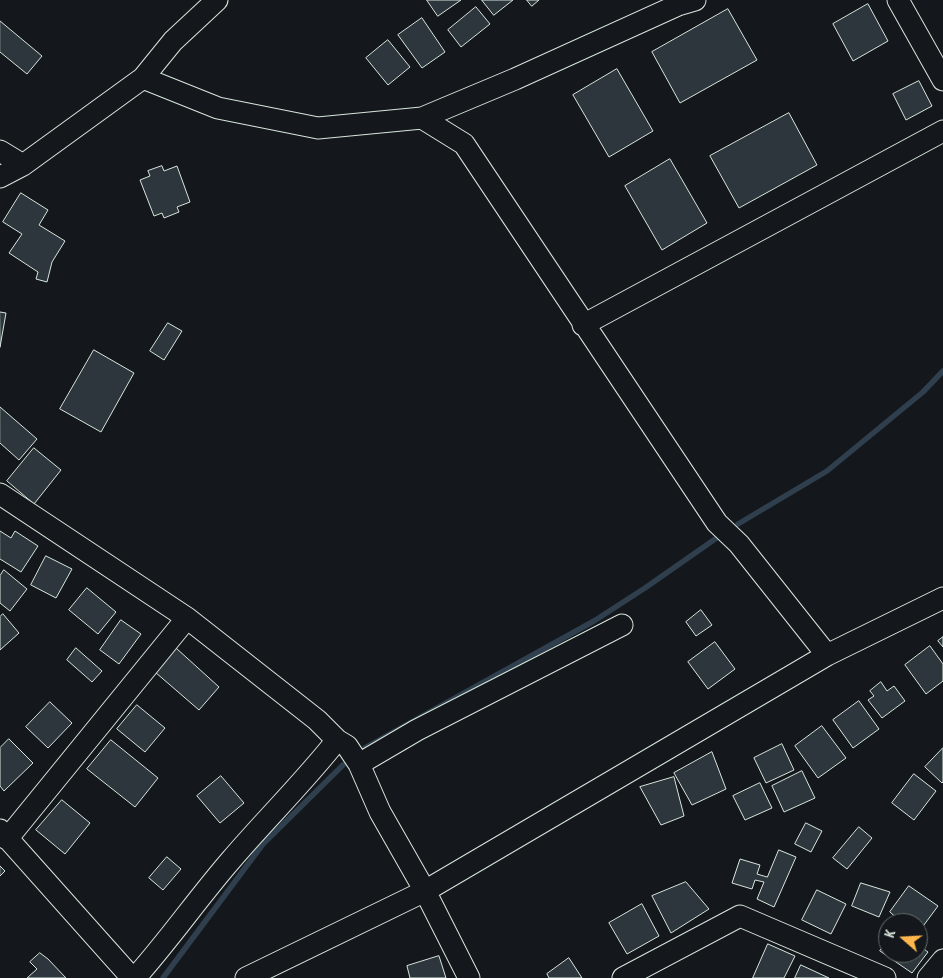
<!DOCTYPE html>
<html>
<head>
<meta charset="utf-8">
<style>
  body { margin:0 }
  #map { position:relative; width:943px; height:978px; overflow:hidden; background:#14181c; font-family:"PT Sans Narrow",sans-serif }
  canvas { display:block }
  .north { position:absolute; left:878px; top:913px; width:50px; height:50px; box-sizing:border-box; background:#14181c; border:1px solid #626a69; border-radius:50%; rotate:289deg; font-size:14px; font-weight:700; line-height:20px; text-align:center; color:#d8e6dc }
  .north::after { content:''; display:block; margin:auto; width:18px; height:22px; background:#ffb74d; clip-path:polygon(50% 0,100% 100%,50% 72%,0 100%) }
</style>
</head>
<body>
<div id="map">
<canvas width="943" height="978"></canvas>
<div class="north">K</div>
</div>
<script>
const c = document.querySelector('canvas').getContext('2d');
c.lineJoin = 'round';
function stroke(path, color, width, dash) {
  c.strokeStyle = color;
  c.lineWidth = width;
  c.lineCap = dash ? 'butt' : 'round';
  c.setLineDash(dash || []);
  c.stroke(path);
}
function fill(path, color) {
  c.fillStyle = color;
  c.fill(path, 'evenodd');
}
stroke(new Path2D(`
  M 738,524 L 827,471 L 923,392 L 943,371
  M 365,748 L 594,621 L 645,588 L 718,537
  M 163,978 L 263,844 L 343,765`), '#2f3f4d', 5.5);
const building = new Path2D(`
  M 427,0 L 461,0 L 438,16 Z
  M 482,0 L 513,0 L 494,15 Z
  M 527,0 L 539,0 L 532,6 Z
  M 868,4 L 888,41 L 853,61 L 833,24 Z
  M 476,7 L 490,24 L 461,47 L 448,30 Z
  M 728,9 L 757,60 L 680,103 L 652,52 Z
  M 422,18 L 445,52 L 422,68 L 398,35 Z
  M 0,21 L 42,56 L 27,74 L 0,52 Z
  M 388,40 L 410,67 L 388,85 L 366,58 Z
  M 617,69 L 653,131 L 609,157 L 573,95 Z
  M 919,81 L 932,106 L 906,120 L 893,94 Z
  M 789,113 L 817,165 L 739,208 L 710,156 Z
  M 670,159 L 707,223 L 662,250 L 625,186 Z
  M 162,166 L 164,171 L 177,166 L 190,202 L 177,207 L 179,212 L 164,218 L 162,213 L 154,216 L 140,180 L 150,176 L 148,171 Z
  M 21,193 L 48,210 L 39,225 L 65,241 L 52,262 L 47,282 L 36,279 L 38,272 L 9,253 L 22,234 L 3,222 Z
  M 0,312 L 6,313 L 0,347 Z
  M 168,323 L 182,331 L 164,360 L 150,351 Z
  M 94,350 L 134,373 L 101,432 L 60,409 Z
  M 0,407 L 37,439 L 19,460 L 0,443 Z
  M 34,448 L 61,470 L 34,504 L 7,481 Z
  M 0,531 L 11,538 L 15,531 L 38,546 L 21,572 L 0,559 Z
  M 46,556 L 72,569 L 56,598 L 31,585 Z
  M 4,570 L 27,589 L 10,611 L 0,603 L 0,576 Z
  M 87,588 L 116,612 L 98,634 L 69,610 Z
  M 701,610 L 712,625 L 696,636 L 686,622 Z
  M 3,614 L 19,633 L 0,650 L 0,617 Z
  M 121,620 L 141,634 L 119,664 L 100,650 Z
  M 943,637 L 943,647 L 938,641 Z
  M 715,642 L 735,669 L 708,689 L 688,662 Z
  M 930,646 L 943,664 L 943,681 L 926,694 L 905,665 Z
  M 76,648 L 102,671 L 92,682 L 67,660 Z
  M 176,648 L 219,687 L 199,710 L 155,672 Z
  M 881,682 L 887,691 L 894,686 L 905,701 L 882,718 L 868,700 L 874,696 L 870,691 Z
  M 859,701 L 879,729 L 853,748 L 833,720 Z
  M 50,702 L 72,723 L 48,748 L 26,727 Z
  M 137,705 L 165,728 L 145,752 L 117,729 Z
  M 822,726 L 846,758 L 818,778 L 795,746 Z
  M 9,739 L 33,763 L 4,791 L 0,786 L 0,748 Z
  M 111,740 L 158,778 L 135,807 L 87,769 Z
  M 782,744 L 794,770 L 766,783 L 754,758 Z
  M 943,748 L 943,782 L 942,783 L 925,767 Z
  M 712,752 L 726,789 L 692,805 L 674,773 Z
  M 802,771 L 815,798 L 784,812 L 772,786 Z
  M 914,774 L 936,791 L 914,820 L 892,803 Z
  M 221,776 L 244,803 L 220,823 L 197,796 Z
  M 674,777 L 684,816 L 661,825 L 640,787 Z
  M 760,783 L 772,808 L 745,820 L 733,796 Z
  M 62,800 L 90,823 L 65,854 L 36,830 Z
  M 806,823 L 822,831 L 811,852 L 795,844 Z
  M 859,827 L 872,838 L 847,869 L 833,858 Z
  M 779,850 L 796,857 L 774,907 L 757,899 L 764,882 L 755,880 L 752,889 L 732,883 L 740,859 L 760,865 L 757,874 L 767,877 Z
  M 167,857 L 181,869 L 163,890 L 149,878 Z
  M 0,866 L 5,871 L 0,876 Z
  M 686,882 L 709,909 L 671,933 L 652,896 Z
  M 861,883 L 890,892 L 879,917 L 852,906 Z
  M 909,886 L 938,906 L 918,933 L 918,923 L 902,923 L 890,912 Z
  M 817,890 L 846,904 L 831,934 L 802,920 Z
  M 642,904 L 659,936 L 627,954 L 609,923 Z
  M 888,940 L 888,953 L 918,953 L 918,945 L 928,952 L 912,973 L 880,951 Z
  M 768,944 L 795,956 L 784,978 L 753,978 Z
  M 40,953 L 48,959 L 66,978 L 27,978 L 37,969 L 30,962 Z
  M 439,956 L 446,978 L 410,978 L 407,966 Z
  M 569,958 L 582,978 L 549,978 L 547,974 Z
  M 801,965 L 829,978 L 795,978 Z`);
fill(building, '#2c363c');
stroke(building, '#d8e6dc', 1);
const minor = new Path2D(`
  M 898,0 L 943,80
  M 143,78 L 218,108 L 318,128 L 422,118 L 515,79 L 678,5 L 695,0
  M 422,118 L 464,144 L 717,523 L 739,544 L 827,655
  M 0,151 L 23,165
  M 0,177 L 23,165 L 143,78 L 173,41 L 217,0
  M 583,325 L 943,131
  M 0,494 L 187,618 L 317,720 L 337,740 C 304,782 266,819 231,860 C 198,898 169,940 135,978
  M 337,740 L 347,746 L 359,764 L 380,812 L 425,891 L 469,978
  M 359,764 L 417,730 L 622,625
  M 0,830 L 132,978
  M 7,839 L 187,618
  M 246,978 L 425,891 L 827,655 L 943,598
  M 623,978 L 740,916 L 885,978
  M 928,978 L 943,960`);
stroke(minor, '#d8e6dc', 23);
stroke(minor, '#14181c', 21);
</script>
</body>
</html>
